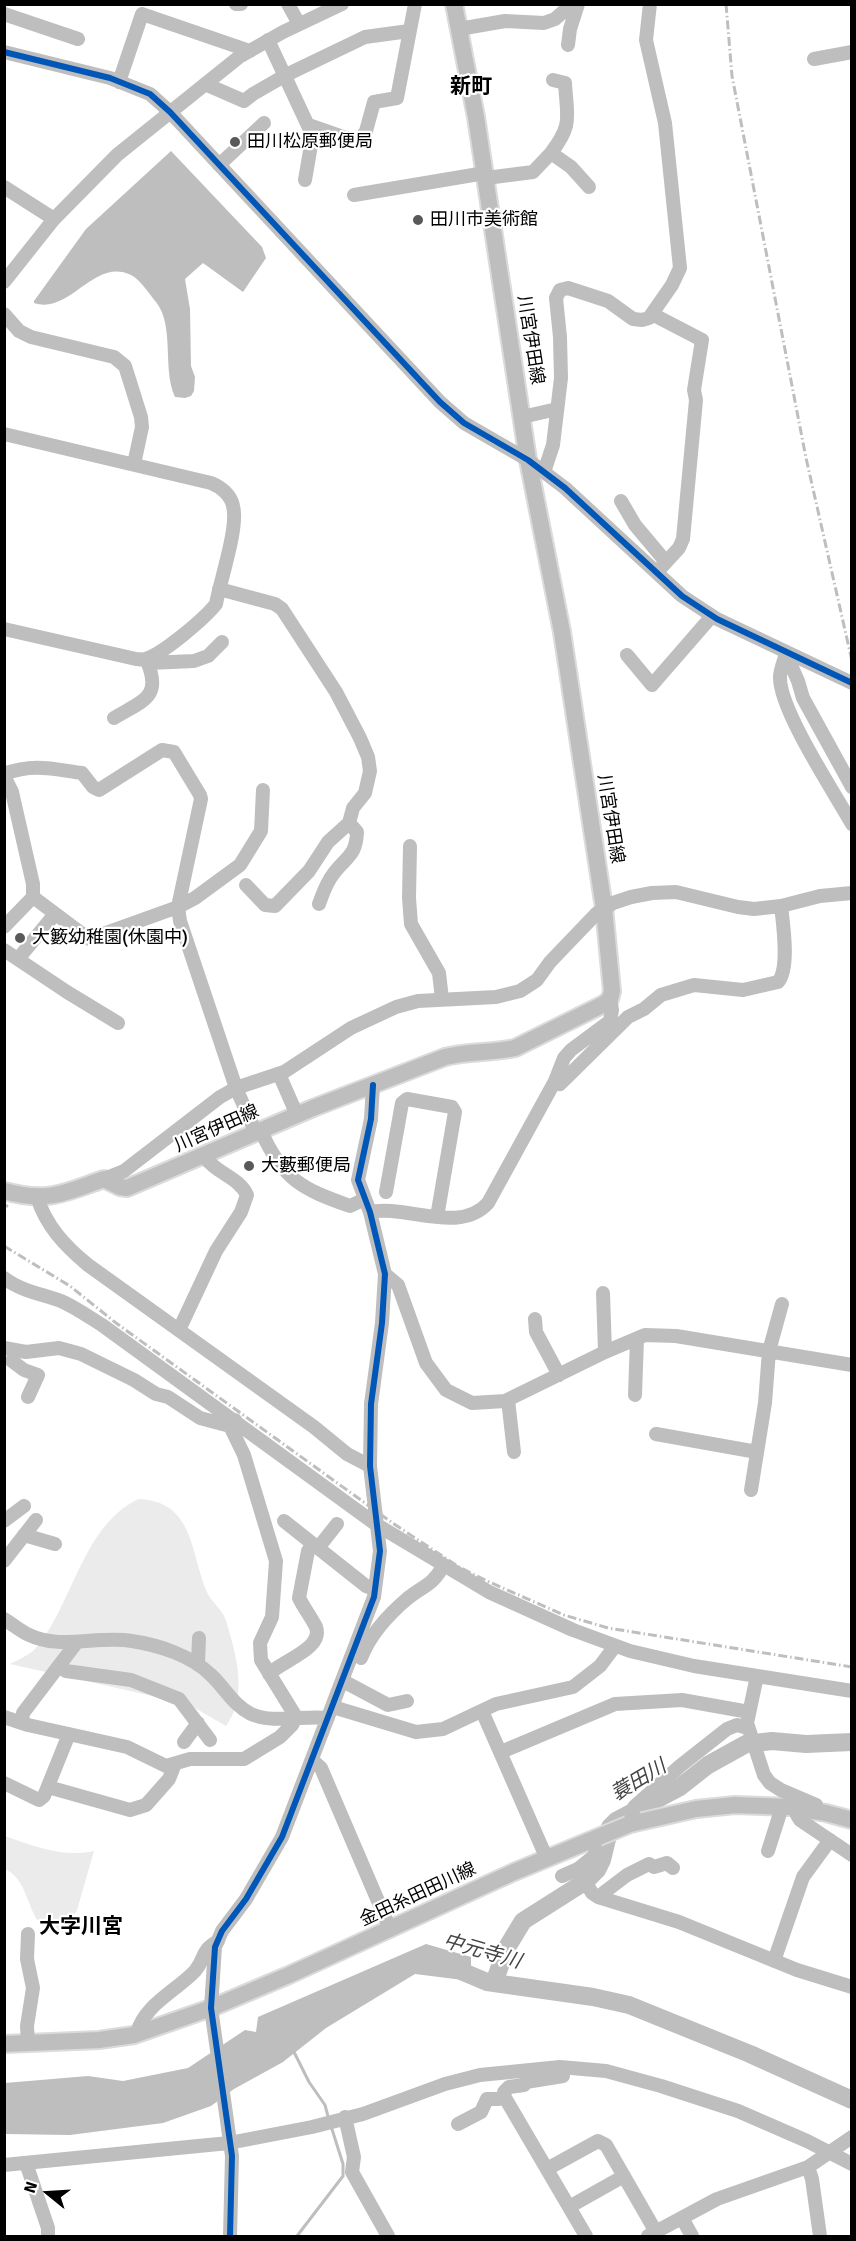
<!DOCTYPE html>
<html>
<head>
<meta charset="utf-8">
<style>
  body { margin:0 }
  #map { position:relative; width:856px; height:2241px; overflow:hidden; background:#fff; font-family:Signika,sans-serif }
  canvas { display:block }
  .frame { position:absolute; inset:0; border:6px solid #000; pointer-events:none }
  .north { position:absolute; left:18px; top:2163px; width:60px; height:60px; -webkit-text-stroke:4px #fff; paint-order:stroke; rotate:288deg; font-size:16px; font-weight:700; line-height:24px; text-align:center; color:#000 }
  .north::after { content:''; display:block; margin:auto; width:21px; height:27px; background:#000; clip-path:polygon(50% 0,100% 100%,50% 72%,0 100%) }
</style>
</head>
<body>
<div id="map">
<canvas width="856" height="2241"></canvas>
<div class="frame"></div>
<div class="north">N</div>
</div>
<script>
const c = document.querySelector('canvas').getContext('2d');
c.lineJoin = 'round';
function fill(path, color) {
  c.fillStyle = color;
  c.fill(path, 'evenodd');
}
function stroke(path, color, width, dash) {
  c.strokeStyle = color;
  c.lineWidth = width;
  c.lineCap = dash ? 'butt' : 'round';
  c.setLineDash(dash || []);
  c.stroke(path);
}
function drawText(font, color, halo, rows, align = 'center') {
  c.font = font + ' Signika,"Noto Sans JP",sans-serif';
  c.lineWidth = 4.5;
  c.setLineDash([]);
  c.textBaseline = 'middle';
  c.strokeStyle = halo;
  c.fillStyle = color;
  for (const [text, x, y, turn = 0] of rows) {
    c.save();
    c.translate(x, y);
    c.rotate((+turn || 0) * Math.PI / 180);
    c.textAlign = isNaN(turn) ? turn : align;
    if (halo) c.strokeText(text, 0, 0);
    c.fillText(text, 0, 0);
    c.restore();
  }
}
fill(new Path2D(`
  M 138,1499 C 196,1501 190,1556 208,1594 C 212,1602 220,1608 224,1616 C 227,1622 229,1631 231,1638 C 239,1667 245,1700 226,1726 L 188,1704 L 10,1664 C 18,1660 27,1656 34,1650 C 43,1642 49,1629 55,1619 C 78,1577 92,1522 138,1499 Z
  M 5,1836 C 33,1846 64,1858 94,1851 L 77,1910 L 63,1932 L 55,1934 C 24,1923 33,1882 5,1869 Z`), '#ebebeb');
fill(new Path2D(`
  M 171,151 L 262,247 L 266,258 L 243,292 L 203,263 L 185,279 L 190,309 L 191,366 L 195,377 L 194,391 L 191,396 L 185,398 L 175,397 C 162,369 175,326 156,302 C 149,294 141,280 131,275 C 94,257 70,315 34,303 L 34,301 L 86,229 Z
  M 426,1944 L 471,1957 L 471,1981 L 415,1974 L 326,2028 L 283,2062 L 234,2089 L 211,2106 L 163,2123 L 70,2135 L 5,2134 L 5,2083 L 88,2076 L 123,2081 L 188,2068 L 245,2030 L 256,2032 L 258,2017 Z`), '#bebebe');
stroke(new Path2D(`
  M 4,1205 L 7,1206
  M 294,2052 L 309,2082 L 325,2105 L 329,2120
  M 297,2236 L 343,2176 L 343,2164 L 331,2126`), '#bebebe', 3);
stroke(new Path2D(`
  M 449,1966 L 487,1982 L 593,1997 L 629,2005 L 750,2054 L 852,2100
  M 494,1983 L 506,1949 L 523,1921 L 586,1881 L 597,1870 L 602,1860 L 610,1827 L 616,1821 L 680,1787 L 708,1765 L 746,1744 L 772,1741 L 806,1744 L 852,1742`), '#bebebe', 18);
const major = new Path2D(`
  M 4,1191 C 48,1203 64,1193 104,1179 L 120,1187 L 127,1188 L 313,1108 L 445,1057 C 468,1051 492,1053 515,1048 L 604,1004 L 610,999 L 612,991 L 604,908 L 562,632 L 528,460 L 476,117 L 454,4
  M 4,2044 L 99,2040 L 134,2035 L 211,2008 L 289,1975 L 514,1872 L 630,1824 L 696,1809 L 735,1805 L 790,1807 L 826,1813 L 852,1820`);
stroke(major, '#dbdbdb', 20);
stroke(new Path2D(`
  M 236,4 L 241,4
  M 288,4 L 299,24
  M 4,14 L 78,39
  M 459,29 L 505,21 L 544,23 L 555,19 L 572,4
  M 268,40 L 311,132 L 311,145 L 305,180
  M 568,45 L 570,29 L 578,4
  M 4,52 L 110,78 L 150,94 L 170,112 L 440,402 L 464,423 L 528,460 L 565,488 L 682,596 L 717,619 L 852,683
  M 814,59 L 852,52
  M 119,82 L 142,14 L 250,51
  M 205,84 L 244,101 L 253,94 L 286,75 L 365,37 L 409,31
  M 309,125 L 358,142 L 366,131 L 374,102 L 397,98 L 415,4
  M 551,153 C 573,124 567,118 565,83 L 553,80
  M 219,165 L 264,123
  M 486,178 L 533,172 L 551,153 L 571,167 L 589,187
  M 4,187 L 54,219
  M 354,195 L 485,173
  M 4,282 L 54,219 L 117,155 L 239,57 L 283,32 L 342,4
  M 4,314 L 19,331 L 31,337 L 114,357 L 125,366 L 141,417 L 142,427 L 134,464
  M 652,314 L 702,340 L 694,390 L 696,400 L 683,539 L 679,548 L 657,572
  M 522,417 L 557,409
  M 4,434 L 211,483 C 221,487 231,495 233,506 C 239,526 220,581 216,604 C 205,618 162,655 145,659 C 142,660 139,659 136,659 L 4,629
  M 544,472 L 553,445 L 561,378 L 560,337 L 556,298 L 560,290 L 568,288 L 608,301 L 633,319 L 642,320 L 649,318 L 672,285 L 680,268 L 665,123 L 646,40 L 650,4
  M 621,501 L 635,525 L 666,562
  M 219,589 L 275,604 L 282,609 L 336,692 L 360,738 L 368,757 L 370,771 L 365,793 L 353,808 L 349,823 L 328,842 L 309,871 L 275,906 L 265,905 L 246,885
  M 786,654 C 784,661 780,670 780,677 C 779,709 834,792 852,824
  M 786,654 L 798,681 L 803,698 L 852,787
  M 627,655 L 652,685 L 712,616
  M 148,663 L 194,661 L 208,656 L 222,642
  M 114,718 C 144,700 163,697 146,659
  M 4,774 C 33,763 53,769 82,773 L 93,787 L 99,790 L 162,750 L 174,752 L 200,795 L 201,799 L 178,907 L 180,921 L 236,1088 L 256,1133
  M 4,776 L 12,792 L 33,884 L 33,897
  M 410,846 L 409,898 L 411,924 L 439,973 L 442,999
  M 33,897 L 89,939 L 178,907 L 195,898 L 240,865 L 261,831 L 263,790
  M 319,904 C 323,893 326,883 334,873 C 347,856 356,856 357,832 L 349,823
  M 4,927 L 33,897
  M 4,950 L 67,992 L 118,1023
  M 18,959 L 55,914
  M 279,1074 L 297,1115
  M 555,1081 L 560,1084 L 628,1017 L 644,1009 L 661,995 L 694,985 L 743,990 L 778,982 C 790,968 783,924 781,906
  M 261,1131 C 283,1180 302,1189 350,1206 L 365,1199
  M 104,1179 L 124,1171 L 220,1097 L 236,1088 L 284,1072 L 351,1028 L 396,1007 L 418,1001 L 496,997 L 520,991 L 537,980 L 550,962 L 596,914 L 613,903 L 631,897 L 652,893 L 676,892 L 738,907 L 754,909 L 781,906 L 820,896 L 852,893
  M 386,1192 L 402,1103 L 407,1099 L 452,1107 L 455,1112 L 437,1217
  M 37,1197 C 46,1226 65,1246 88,1265 L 314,1427 L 347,1454 L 370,1466
  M 370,1212 C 404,1204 460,1235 488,1203 L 555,1081 L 564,1058 L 571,1050 L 610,1021 L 612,1010 L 610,999
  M 385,1274 L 398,1285 L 426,1363 L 446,1390 L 472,1403 L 505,1401 L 605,1352 L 645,1335 L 676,1336 L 852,1365
  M 4,1278 C 21,1291 42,1294 61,1301 C 75,1307 89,1317 102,1325 L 377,1525 L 489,1592 L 573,1630 L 630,1651 L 694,1666 L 852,1691
  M 603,1293 L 605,1352
  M 535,1319 L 536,1332 L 559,1375
  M 179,1330 L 216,1251 L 241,1212 L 247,1195 C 239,1177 215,1173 204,1156
  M 4,1348 L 26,1352 L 59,1348 L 81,1354 L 134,1380 L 156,1394 L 168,1397 L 200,1418 L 230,1426
  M 12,1361 L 24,1370 L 38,1375 L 28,1397
  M 635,1395 L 637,1339
  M 508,1400 L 514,1452
  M 235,1420 L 230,1426 L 244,1455 L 276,1561 L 272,1617 L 260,1643 L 261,1660 L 296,1717
  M 656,1434 L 757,1452
  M 751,1490 L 765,1403 L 769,1351 L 782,1304
  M 4,1521 L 24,1506
  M 284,1521 L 366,1586 L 375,1589
  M 24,1535 L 55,1544
  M 318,1548 L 337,1524
  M 4,1561 L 36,1520
  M 4,1619 C 12,1624 19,1630 27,1634 C 61,1651 97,1635 132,1641 C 159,1645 192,1656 211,1675 C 225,1688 233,1705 251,1714 C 273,1724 304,1715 328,1718
  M 361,1658 C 370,1635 389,1614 408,1598 C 423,1586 433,1585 443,1566
  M 198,1664 L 199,1638
  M 59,1666 L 66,1671 L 131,1680 L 179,1699 L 210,1740
  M 269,1674 C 281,1661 324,1649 316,1627 C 311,1617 304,1608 299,1598 L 308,1551 L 313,1544
  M 757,1676 L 747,1723 L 764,1775 L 770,1783 L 781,1790 L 816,1805 L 816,1811
  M 343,1681 L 388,1705 L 407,1701
  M 333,1707 L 416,1732 L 443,1729 L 496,1704 L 573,1687 L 600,1666 L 615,1646
  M 482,1711 L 547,1859
  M 4,1717 L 28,1725 L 127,1747 L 166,1766 L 190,1759 L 244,1759 L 280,1737 L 292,1725 L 296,1717
  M 22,1723 L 23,1713 L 77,1642
  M 184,1742 L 198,1723
  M 501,1752 L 615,1704 L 682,1700 L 749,1712
  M 312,1760 L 321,1768 L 390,1929
  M 4,1783 L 39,1800 L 44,1796 L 69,1734
  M 48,1787 L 130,1810 L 146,1805 L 169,1779 L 175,1764
  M 797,1808 L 797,1815 L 800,1820 L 852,1855
  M 630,1824 L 634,1807 L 680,1766 L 727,1729 L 737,1725 L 748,1728
  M 768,1851 L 782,1807
  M 578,1869 L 592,1893 L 598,1897 L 679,1922 L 797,1970 L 852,1987
  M 562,1876 L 578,1869 L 598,1853 L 590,1840
  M 598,1897 L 627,1875 L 649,1864 L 654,1867 L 667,1863 L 673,1868
  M 774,1961 L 803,1877 L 830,1840
  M 137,2033 C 144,2005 176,1991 195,1971 C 206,1958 200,1951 218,1941
  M 28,2043 L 27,2026 L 33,1988 L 27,1959 L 28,1934
  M 563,2076 L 526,2082 L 524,2085 L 509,2087 L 504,2092 L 504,2096 L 586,2236
  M 345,2117 L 354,2157 L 352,2172 L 388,2236
  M 458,2124 L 481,2112 L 487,2099 L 499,2099 L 504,2096
  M 26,2163 L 48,2228 L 48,2236
  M 4,2165 L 229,2143 L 312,2127 L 363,2114 L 445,2084 L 480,2075 L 560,2067 L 606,2071 L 661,2086 L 738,2111 L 807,2141 L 852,2164
  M 808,2167 L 812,2179 L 820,2236
  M 547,2169 L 598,2141 L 606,2145 L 656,2232
  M 569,2207 L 624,2176
  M 682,2218 L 692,2236
  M 230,2236 L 232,2156 L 211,2008 L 215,1947 L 222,1931 L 246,1899 L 282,1837 L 374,1597 L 380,1551 L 370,1466 L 371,1404 L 382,1323 L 385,1274 L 370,1212 L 358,1180 L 371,1119 L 373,1085
  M 648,2236 L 717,2199 L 808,2167 L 852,2137`), '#bebebe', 14);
stroke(major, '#bebebe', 16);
stroke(new Path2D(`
  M 726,4 L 732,76 L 806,458 L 852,661
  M 4,1246 L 70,1286 L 116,1323 L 394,1524 L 459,1567 L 487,1581 L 564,1615 L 608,1628 L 852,1667`), '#bebebe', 3, [9, 3, 1.5, 3]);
stroke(new Path2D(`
  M 4,52 L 110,78 L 150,94 L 170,112 L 440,402 L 464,423 L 528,460 L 565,488 L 682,596 L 717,619 L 852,683
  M 230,2236 L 232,2156 L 211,2008 L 215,1947 L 222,1931 L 246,1899 L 282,1837 L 374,1597 L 380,1551 L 370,1466 L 371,1404 L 382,1323 L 385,1274 L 370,1212 L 358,1180 L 371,1119 L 373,1085`), '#0057b8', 6);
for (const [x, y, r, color] of [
  [235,142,6,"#595959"],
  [418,220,6,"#595959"],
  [20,938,6,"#595959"],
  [249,1166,6,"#595959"]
]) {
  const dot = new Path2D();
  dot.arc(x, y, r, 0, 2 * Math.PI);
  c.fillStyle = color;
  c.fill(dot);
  stroke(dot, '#fff', 2);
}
drawText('18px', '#000', '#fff', [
  ["田川松原郵便局",247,142],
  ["田川市美術館",430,220],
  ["大籔幼稚園(休園中)",32,938],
  ["大藪郵便局",261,1166]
], 'left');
drawText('18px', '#000', '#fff', [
  ["川宮伊田線",530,340,81],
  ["川宮伊田線",610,819,81],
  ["川宮伊田線",217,1129,-24],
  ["金田糸田田川線",418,1895,-25]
]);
drawText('italic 20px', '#434343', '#fff', [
  ["蓑田川",639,1781,-31],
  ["中元寺川",482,1952,16]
]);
drawText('bold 21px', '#000', '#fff', [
  ["新町",471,87],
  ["大字川宮",81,1927]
]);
</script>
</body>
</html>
